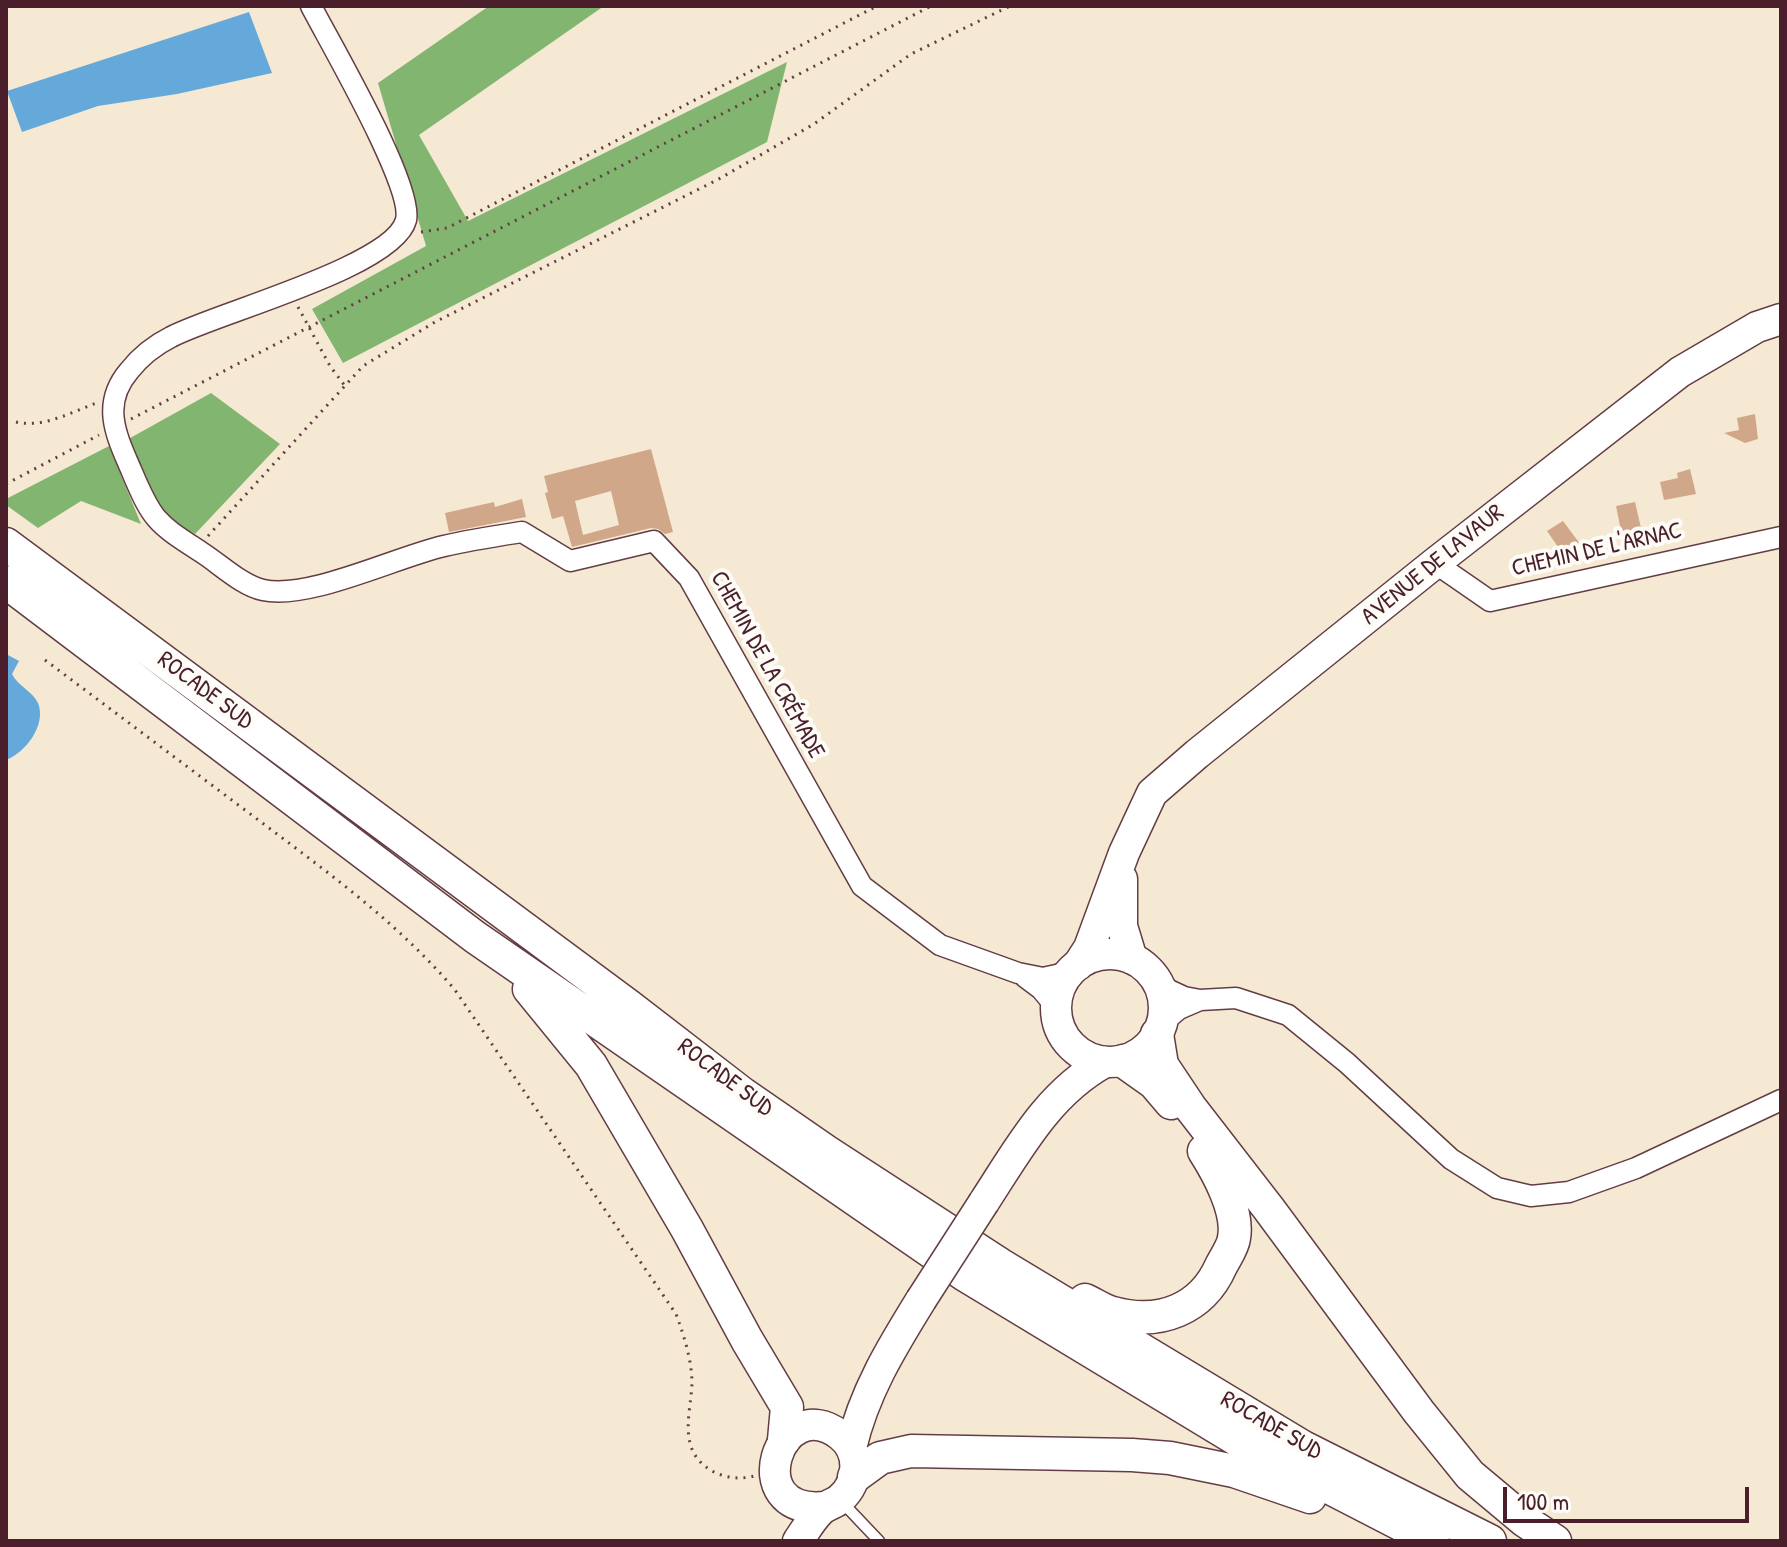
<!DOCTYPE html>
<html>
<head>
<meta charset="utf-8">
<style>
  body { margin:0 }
  #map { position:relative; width:1787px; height:1547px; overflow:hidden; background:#f5e9d3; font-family:"Patrick Hand",sans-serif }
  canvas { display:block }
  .frame { position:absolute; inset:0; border:8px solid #4a1f2b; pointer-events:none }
  .scale { position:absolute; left:1503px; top:1487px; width:246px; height:36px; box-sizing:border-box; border:4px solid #4a1f2b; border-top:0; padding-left:10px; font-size:24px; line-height:28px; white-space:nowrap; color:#4a1f2b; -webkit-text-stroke:6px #fdfcf7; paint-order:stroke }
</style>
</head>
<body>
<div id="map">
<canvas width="1787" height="1547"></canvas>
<div class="frame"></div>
<div class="scale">100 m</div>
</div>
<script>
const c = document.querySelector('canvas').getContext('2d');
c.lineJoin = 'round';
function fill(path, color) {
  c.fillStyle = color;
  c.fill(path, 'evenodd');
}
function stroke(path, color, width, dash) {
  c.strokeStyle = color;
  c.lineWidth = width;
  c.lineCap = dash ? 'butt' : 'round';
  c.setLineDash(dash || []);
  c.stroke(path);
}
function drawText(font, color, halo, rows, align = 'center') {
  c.font = font + ' "Patrick Hand",sans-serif';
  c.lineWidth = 8;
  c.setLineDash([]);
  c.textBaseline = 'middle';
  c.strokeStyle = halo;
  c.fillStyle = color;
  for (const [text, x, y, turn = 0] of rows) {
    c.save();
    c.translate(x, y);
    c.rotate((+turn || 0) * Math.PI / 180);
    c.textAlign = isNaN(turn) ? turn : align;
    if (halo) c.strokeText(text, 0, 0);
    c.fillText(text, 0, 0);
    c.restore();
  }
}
fill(new Path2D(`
  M 489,6 L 604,6 L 419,135 L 468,221 L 787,62 L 767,142 L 343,363 L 312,309 L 426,246 L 378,83 Z
  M 211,393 L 280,444 L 195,534 L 169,520 L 153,502 L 123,442 Z
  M 109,446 L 141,524 L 81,501 L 38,528 L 6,505 L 6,499 Z`), '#82b670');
fill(new Path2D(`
  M 249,12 L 272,73 L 177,94 L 98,106 L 22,132 L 7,91 Z
  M 6,654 L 19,661 L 12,674 C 18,686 32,691 38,703 C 47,725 25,753 6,760 Z`), '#65a9da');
fill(new Path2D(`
  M 1755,414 L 1758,439 L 1745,443 L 1724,433 L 1739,430 L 1737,418 Z
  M 651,449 L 673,532 L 665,534 L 658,529 L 651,528 L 572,547 L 563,516 L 552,519 L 545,493 L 548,492 L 544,476 ZM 611,491 L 619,525 L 583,535 L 575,501 Z
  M 1690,469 L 1696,494 L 1664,500 L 1660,482 L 1678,478 L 1677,473 Z
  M 522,499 L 526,517 L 449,532 L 445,513 L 494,502 L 495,507 Z
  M 1635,502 L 1644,541 L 1624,546 L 1616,506 Z
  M 1563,521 L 1586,552 L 1569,563 L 1547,531 Z`), '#d1a78a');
const service = new Path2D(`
  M 842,1502 L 879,1541`);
const minor = new Path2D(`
  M 311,6 C 330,43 414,186 406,220 C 394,267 216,313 171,337 C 155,345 140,357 129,371 C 100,405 117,437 132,472 C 153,522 157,523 201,552 C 220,564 241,585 263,590 C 309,600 396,557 444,546 C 469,540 496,536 522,532 L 570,561 L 654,541 L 689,578 L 862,886 L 940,945 L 1018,973 L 1043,978 L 1070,972
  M 1435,563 L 1490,601 L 1781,537
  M 1154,976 L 1169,990 L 1184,997 L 1200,1000 L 1236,998 L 1288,1015 L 1347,1063 L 1451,1159 L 1497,1188 L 1531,1196 L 1569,1192 L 1636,1168 L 1781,1100
  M 1025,977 L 1041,989 L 1056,1007
  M 1161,1024 L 1179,1009 L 1200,1000`);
const primary = new Path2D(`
  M 1122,879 L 1122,926 L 1132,959
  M1056 1008a54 54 0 1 1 108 0a54 54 0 1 1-108 0Z
  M 1078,965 L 1089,948 L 1124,853 L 1152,793 L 1197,754 L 1435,563 L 1680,372 L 1757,327 L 1781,319
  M 984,1202 C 1018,1150 1048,1093 1105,1062
  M 851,1448 C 864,1392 892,1347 921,1300
  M 798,1541 C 805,1531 811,1520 820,1511 C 826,1505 834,1504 840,1499 C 860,1482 861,1451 840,1435 C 779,1389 738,1515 824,1507`);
const trunk = new Path2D(`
  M 6,544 L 629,1006 L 743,1094 L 827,1152 L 1001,1265 L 1303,1447 L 1490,1541
  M 6,582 L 475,937 L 965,1275 L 1241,1442 L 1433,1541
  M 529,989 L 591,1065 L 687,1229 L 747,1340 L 787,1407 L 784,1440
  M 1157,1034 L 1162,1065 L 1190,1107 L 1269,1209 L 1419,1412 L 1470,1475 L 1525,1521 L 1555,1541
  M 1123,1061 L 1154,1083 L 1171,1103
  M 1085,1300 C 1094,1304 1104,1311 1113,1313 C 1160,1326 1202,1309 1221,1266 C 1225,1258 1233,1247 1234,1238 C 1239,1211 1218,1173 1204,1151
  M 854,1477 L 880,1458 L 911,1451 L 1132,1455 L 1170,1458 L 1234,1471 L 1310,1497`);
stroke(service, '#643d44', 13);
stroke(minor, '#643d44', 23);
stroke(primary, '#643d44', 33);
stroke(trunk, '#643d44', 35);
stroke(new Path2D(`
  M 421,232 L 447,228 L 877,6
  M 298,307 L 330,366 L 345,386
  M 131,419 L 931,6
  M 16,422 C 43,428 70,413 96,403
  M 6,484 L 99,435
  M 208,536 L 363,366 L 435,322 L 717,180 L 814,124 L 911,54 L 1010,6
  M 45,660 C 117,714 189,768 261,822 C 330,874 399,924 455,990 L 676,1314 C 684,1336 691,1357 692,1381 C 692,1400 685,1423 690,1443 C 697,1471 729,1483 754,1476`), '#643d44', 3, [2, 6]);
stroke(service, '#fff', 10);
stroke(minor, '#fff', 20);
stroke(primary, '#fff', 30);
stroke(trunk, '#fff', 32);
const primaryBridge = new Path2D(`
  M 921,1300 L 984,1202`);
stroke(primaryBridge, '#643d44', 33, []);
stroke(primaryBridge, '#fff', 30);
drawText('24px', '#4a1f2b', '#fdfcf7', [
  ["CHEMIN DE L'ARNAC",1597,550,-13],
  ["AVENUE DE LAVAUR",1433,565,-39],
  ["CHEMIN DE LA CRÉMADE",767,665,61],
  ["ROCADE SUD",205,691,37],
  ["ROCADE SUD",725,1078,37],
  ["ROCADE SUD",1271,1426,30]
]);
</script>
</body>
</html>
